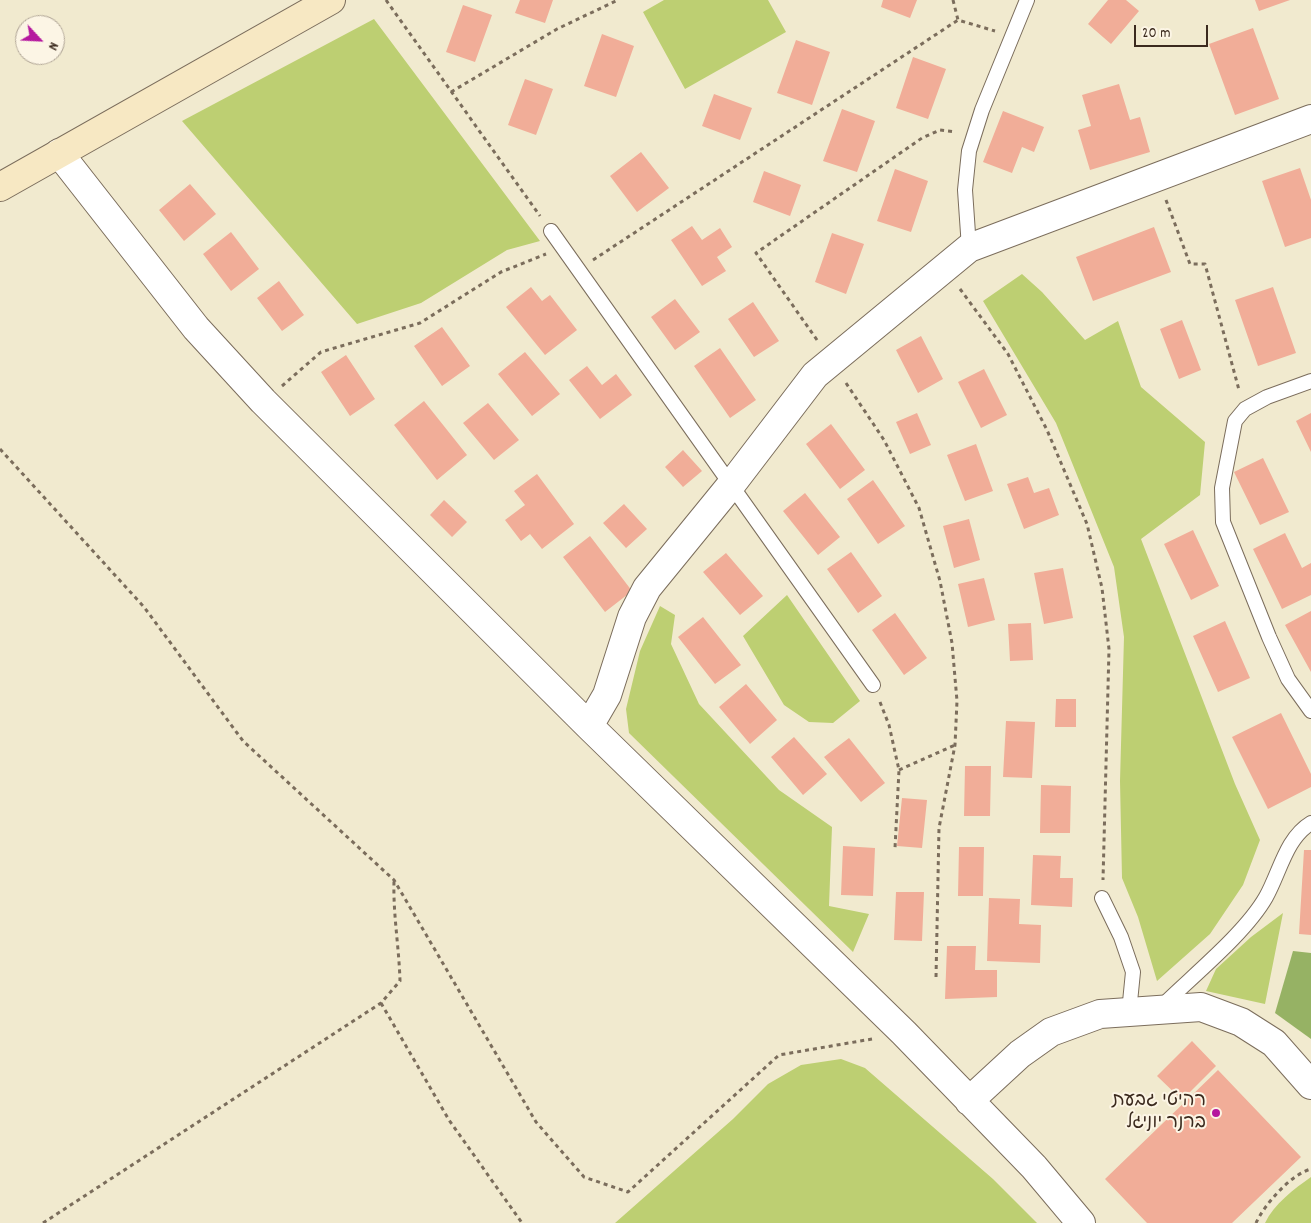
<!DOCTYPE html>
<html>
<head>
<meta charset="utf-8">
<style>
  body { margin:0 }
  #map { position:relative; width:1311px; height:1223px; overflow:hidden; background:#f1eacf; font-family:Dekko,sans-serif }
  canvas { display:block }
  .north { position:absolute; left:15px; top:15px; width:50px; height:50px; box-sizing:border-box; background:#fcf5e5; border:1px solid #afa495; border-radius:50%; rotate:115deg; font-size:14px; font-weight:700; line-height:20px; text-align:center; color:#3b2a1e }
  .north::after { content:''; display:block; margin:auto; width:18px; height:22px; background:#b5179e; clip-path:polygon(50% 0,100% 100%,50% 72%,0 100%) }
  .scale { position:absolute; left:1134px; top:25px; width:74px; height:22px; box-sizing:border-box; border:2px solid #3b2a1e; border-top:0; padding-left:6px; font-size:15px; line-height:18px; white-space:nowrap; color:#3b2a1e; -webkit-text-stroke:4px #fcf5e5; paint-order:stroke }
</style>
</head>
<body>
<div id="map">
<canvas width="1311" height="1223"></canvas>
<div class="north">N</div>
<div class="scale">20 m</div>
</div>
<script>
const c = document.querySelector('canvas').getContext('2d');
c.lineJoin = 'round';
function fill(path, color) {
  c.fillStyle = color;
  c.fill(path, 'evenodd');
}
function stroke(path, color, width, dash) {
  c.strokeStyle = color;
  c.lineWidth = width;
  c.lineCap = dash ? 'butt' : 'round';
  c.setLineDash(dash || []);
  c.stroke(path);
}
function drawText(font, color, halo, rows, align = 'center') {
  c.font = font + ' Dekko,"Playpen Sans Hebrew",sans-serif';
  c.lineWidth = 4;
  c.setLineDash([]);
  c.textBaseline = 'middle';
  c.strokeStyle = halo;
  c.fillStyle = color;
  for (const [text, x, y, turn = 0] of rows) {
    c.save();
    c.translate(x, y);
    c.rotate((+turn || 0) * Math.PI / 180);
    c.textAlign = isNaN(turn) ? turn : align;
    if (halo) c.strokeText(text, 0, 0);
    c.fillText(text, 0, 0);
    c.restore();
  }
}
fill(new Path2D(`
  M 664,0 L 768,0 L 786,32 L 685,89 L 643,12 Z
  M 374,19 L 540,241 L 507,250 L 421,303 L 357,324 L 182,121 Z
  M 1022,274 L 1042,292 L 1085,340 L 1118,321 L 1141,387 L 1205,442 L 1200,495 L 1141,539 L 1235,784 L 1260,840 L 1243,885 L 1210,934 L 1157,981 L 1138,917 L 1122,878 L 1120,781 L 1124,637 L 1114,567 L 1056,423 L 983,301 Z
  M 787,595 L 860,701 L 833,723 L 809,722 L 784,705 L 743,636 Z
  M 660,606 L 675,615 L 671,644 L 699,704 L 779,790 L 832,827 L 829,906 L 869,914 L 853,952 L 629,733 L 626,709 L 640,651 Z
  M 1283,913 L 1265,1004 L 1206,991 L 1216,969 L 1251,937 Z
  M 841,1059 L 865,1068 L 993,1179 L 1037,1223 L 615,1223 L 733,1119 L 768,1084 L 801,1065 Z
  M 1311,1177 L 1311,1223 L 1265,1223 C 1274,1204 1294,1189 1311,1177 Z`), '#bdcf72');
fill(new Path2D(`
  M 1293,951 L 1311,953 L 1311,1039 L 1275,1013 Z`), '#96b264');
fill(new Path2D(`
  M 520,0 L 553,0 L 545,23 L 515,13 Z
  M 883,0 L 917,0 L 910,18 L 881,7 Z
  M 1108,0 L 1126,0 L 1139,11 L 1111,44 L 1088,24 Z
  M 1255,0 L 1290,0 L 1259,11 Z
  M 463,5 L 492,15 L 475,62 L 446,52 Z
  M 1253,28 L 1279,99 L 1235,115 L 1209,44 Z
  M 602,34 L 634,46 L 616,97 L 584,86 Z
  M 796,40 L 830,52 L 812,105 L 777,93 Z
  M 913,57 L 946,69 L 928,119 L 896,108 Z
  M 525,79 L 553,89 L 536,135 L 508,125 Z
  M 1119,84 L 1130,120 L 1140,117 L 1150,152 L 1090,170 L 1078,130 L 1091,126 L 1082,95 Z
  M 714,94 L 752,108 L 740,140 L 702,126 Z
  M 842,109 L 875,121 L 857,172 L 823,161 Z
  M 1003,111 L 1044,127 L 1034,152 L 1022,147 L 1012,173 L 983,162 Z
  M 641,152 L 669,188 L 637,212 L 610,176 Z
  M 1300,168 L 1311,200 L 1311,238 L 1285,247 L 1262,181 Z
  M 895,169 L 928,181 L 911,232 L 877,221 Z
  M 764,171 L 801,185 L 790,216 L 753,202 Z
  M 190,184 L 216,214 L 184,241 L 159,210 Z
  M 692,226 L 702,240 L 720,228 L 732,247 L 717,257 L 726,271 L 702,286 L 671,240 Z
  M 1154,227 L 1171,272 L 1093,301 L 1076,257 Z
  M 231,232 L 259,269 L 231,291 L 203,254 Z
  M 832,233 L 864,244 L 846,294 L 815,282 Z
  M 279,281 L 304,315 L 282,331 L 257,298 Z
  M 531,287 L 542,301 L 550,295 L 577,330 L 545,355 L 506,307 Z
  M 1273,287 L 1296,353 L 1258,366 L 1235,300 Z
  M 675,299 L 700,332 L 675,350 L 651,317 Z
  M 753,302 L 779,341 L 754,357 L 728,319 Z
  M 1182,320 L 1201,370 L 1179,379 L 1160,329 Z
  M 442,327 L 470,366 L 442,386 L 414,346 Z
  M 921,336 L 943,379 L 918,393 L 896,350 Z
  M 720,348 L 756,400 L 730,418 L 694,366 Z
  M 525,352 L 560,394 L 532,416 L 498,374 Z
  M 346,355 L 375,399 L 350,416 L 321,372 Z
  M 587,366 L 602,385 L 616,374 L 632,395 L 600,419 L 569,380 Z
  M 984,369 L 1007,415 L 981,428 L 958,382 Z
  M 424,401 L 467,455 L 437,480 L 394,425 Z
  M 488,403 L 519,440 L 494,460 L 463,423 Z
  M 917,413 L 931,445 L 910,454 L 896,422 Z
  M 1311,413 L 1311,452 L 1296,421 Z
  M 831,424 L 865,470 L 840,489 L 806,444 Z
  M 976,444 L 993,491 L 965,501 L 947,455 Z
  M 683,450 L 702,471 L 683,487 L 665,467 Z
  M 1263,458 L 1289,512 L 1260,525 L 1234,472 Z
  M 537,474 L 574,524 L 542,549 L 530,534 L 521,541 L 505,520 L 525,505 L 514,491 Z
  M 1028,477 L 1034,493 L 1049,488 L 1059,515 L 1024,529 L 1007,484 Z
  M 873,480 L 905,526 L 878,544 L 847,499 Z
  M 805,493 L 840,537 L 818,555 L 783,511 Z
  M 444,500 L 467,522 L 452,537 L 430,515 Z
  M 624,504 L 647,529 L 626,548 L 603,523 Z
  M 969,519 L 980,560 L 954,568 L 943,526 Z
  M 1193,530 L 1219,586 L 1191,600 L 1164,544 Z
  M 1285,533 L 1302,568 L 1311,563 L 1311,595 L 1282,609 L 1253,549 Z
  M 590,536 L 632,591 L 605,612 L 563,557 Z
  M 851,552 L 882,596 L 858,613 L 827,569 Z
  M 726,553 L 763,596 L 740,615 L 703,572 Z
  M 1063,568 L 1073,618 L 1044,624 L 1034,573 Z
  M 984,578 L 995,620 L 968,627 L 958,584 Z
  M 1311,611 L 1311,672 L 1285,625 Z
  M 895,613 L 927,658 L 904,675 L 872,630 Z
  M 703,617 L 741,665 L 715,684 L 678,637 Z
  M 1225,621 L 1250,678 L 1218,692 L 1193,636 Z
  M 1031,623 L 1033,660 L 1010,661 L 1008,624 Z
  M 746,684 L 777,720 L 750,744 L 719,707 Z
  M 1056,699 L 1076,699 L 1076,727 L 1055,727 Z
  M 1281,713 L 1311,774 L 1311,787 L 1268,809 L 1232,737 Z
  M 1006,721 L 1035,722 L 1032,778 L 1003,777 Z
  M 794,737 L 827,774 L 803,795 L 771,757 Z
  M 849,738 L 885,783 L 861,802 L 824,757 Z
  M 965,766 L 991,766 L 990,816 L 964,816 Z
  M 1041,785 L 1071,786 L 1070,833 L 1040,833 Z
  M 902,798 L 927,800 L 922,848 L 897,846 Z
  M 843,846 L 875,848 L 873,896 L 841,895 Z
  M 959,847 L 984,847 L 983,896 L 958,896 Z
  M 1304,850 L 1311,850 L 1311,935 L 1299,934 Z
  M 1033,855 L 1061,856 L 1060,878 L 1073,878 L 1072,907 L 1031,905 Z
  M 896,892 L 924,892 L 922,941 L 894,940 Z
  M 989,898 L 1020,899 L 1019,924 L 1041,925 L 1040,963 L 987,961 Z
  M 947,946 L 976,946 L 975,970 L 997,970 L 997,997 L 945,999 Z
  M 1192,1041 L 1216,1066 L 1182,1100 L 1157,1076 Z
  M 1218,1070 L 1301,1157 L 1232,1223 L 1147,1223 L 1105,1179 Z`), '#f1ad98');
const lane = new Path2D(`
  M 551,231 L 873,685
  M 969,248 L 965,190 L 969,151 L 982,110 L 1027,0
  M 1311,381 L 1267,397 L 1245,409 L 1235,421 L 1222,488 L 1223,522 L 1269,637 L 1288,679 L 1311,711
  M 1102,898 L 1121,937 L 1133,972 L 1129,1012
  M 1160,1008 C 1191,977 1245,934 1266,897 C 1280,872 1286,838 1311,823`);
const street = new Path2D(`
  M 59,153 L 196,328 L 263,401 L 589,726 L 904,1033 L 1034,1167 L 1081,1223
  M 589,726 L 607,695 L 632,617 L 647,588 L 731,485 L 815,375 L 969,248 L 1311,119
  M 969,1101 L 1020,1054 L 1051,1032 L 1100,1014 L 1201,1007 L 1241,1022 L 1274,1043 L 1311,1085`);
const secondary = new Path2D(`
  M 0,187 L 331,0`);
stroke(lane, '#7b6d5c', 16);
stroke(street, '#7b6d5c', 30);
stroke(secondary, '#7b6d5c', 30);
stroke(new Path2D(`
  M 386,0 L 540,216
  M 953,0 L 958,20 L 995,31
  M 451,92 L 557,29 L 618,0
  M 1166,200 L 1190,264 L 1205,264 L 1239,390
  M 593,260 L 958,20
  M 960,289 L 1008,354 L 1047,430 L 1087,524 L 1102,588 L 1109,649 L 1103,880
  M 817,340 L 756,253 L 922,138 L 940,130 L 956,132
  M 846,383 L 884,440 L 919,508 L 940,581 L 952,643 L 957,701 L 955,745 L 939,828 L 936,978
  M 282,386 L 321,352 L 420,323 L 501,272 L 546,254
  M 0,449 L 144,607 L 243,741 L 394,880 L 536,1122 L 584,1177 L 628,1192 L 779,1055 L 872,1039
  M 880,702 L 889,725 L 899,770 L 895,848
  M 899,770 L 955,745
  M 381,1003 L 449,1120 L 522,1223
  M 43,1223 L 381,1003 L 400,981 C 399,947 393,914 394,881
  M 1256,1223 C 1264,1205 1291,1174 1311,1169`), '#7b6d5c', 3, [4, 4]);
stroke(lane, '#fff', 14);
stroke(street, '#fff', 28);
stroke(secondary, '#f7e8c3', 28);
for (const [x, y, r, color] of [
  [1216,1113,5,"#b5179e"]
]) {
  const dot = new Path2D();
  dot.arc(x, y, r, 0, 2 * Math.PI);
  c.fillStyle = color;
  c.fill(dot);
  stroke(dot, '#fcf5e5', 2);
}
drawText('19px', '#3b2a1e', '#fcf5e5', [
  ["רהיטי גבעת",1206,1102],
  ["ברנר יוניגל",1206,1124]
], 'right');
</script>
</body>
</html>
